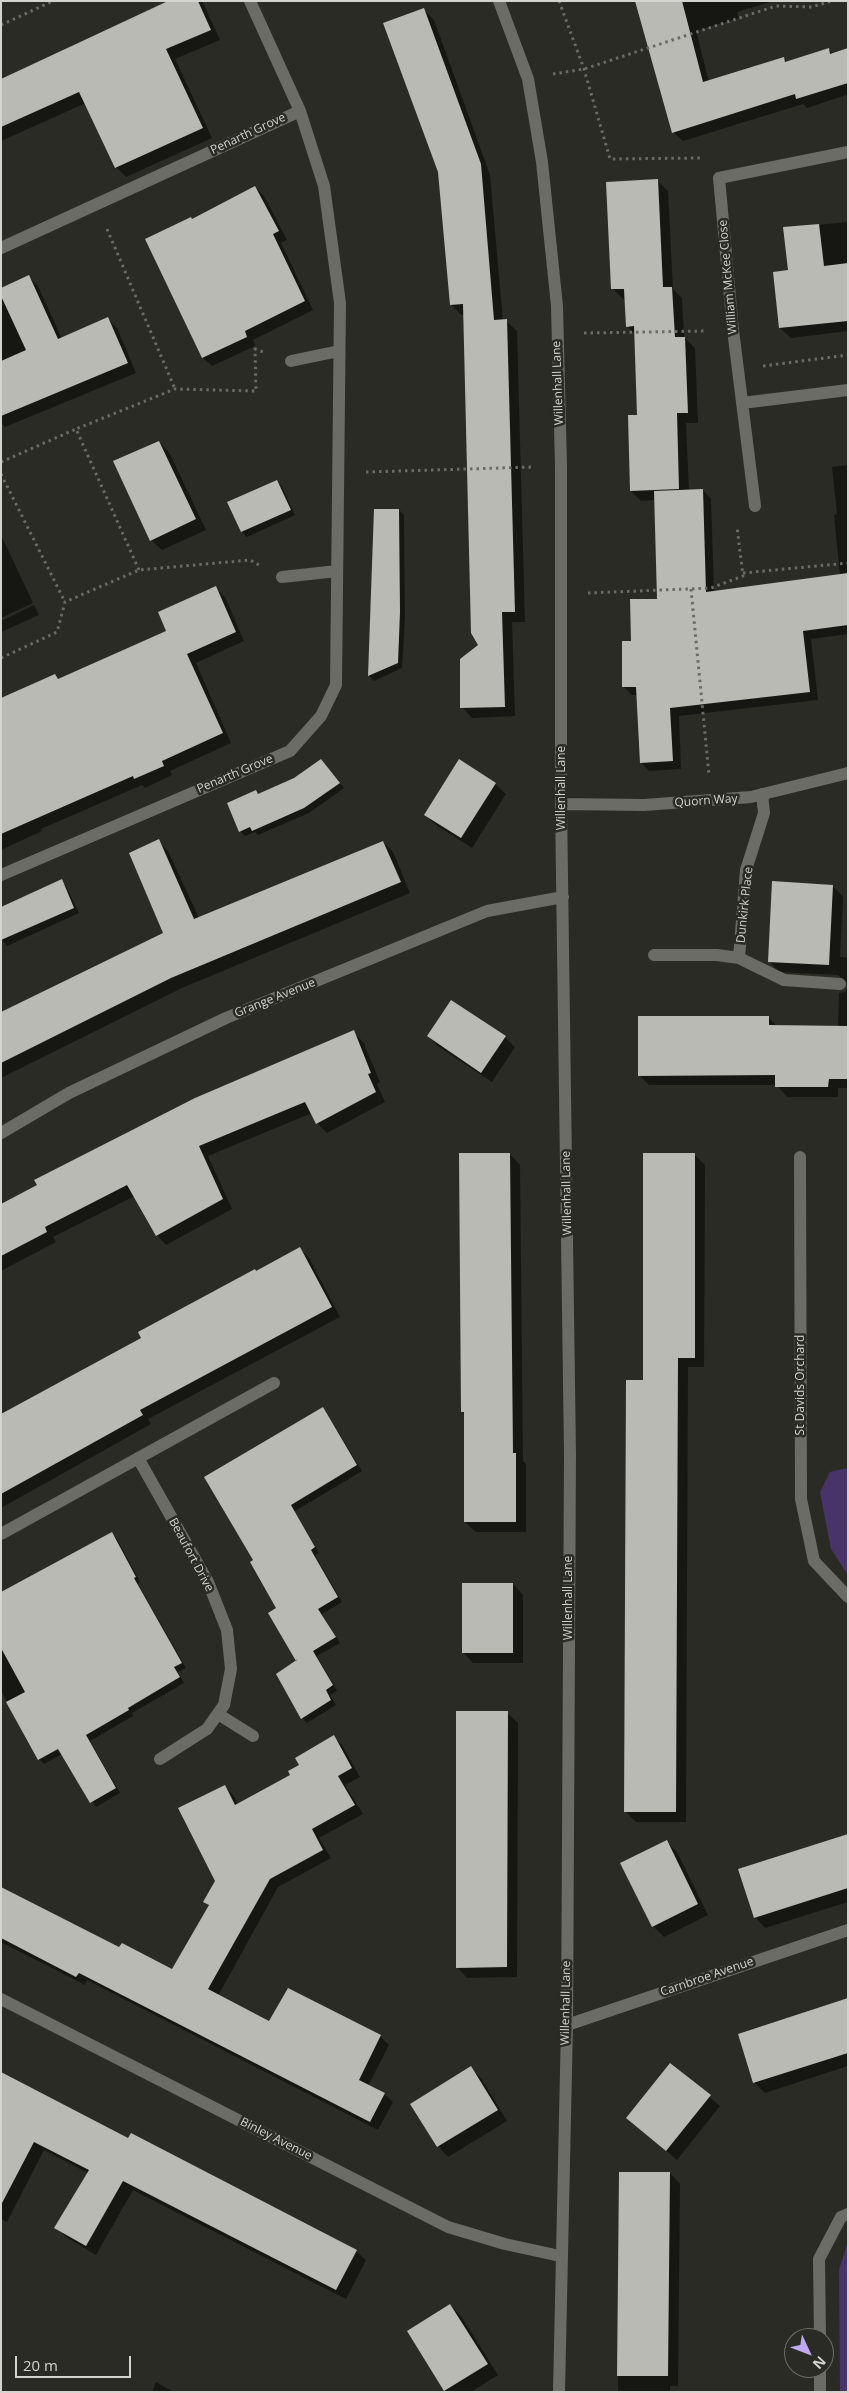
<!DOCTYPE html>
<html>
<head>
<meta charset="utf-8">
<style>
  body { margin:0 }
  #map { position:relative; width:849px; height:2393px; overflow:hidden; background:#2a2b25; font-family:"Open Sans",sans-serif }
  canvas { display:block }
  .frame { position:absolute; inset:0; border:2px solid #d3d3d0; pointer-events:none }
  .north { position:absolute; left:784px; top:2328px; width:50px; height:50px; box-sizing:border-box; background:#2a2b25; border:1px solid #6e6e69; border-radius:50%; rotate:133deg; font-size:14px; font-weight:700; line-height:20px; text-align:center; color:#d3d3d0 }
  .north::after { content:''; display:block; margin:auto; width:18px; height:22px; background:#c2a8f2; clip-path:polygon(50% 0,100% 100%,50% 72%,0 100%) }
  .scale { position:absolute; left:15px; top:2356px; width:116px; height:22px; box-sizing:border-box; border:2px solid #d3d3d0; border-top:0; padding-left:6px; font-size:15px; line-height:18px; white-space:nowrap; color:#d3d3d0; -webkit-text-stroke:4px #2a2b25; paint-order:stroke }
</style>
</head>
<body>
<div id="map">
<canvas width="849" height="2393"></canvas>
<div class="frame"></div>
<div class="north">N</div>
<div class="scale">20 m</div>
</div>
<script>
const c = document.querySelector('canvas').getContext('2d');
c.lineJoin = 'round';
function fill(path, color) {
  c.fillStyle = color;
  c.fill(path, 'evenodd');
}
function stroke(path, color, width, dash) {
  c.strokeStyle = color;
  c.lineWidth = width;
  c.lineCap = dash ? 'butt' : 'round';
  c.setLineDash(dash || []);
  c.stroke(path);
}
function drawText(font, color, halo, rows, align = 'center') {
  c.font = font + ' "Open Sans",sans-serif';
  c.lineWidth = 5;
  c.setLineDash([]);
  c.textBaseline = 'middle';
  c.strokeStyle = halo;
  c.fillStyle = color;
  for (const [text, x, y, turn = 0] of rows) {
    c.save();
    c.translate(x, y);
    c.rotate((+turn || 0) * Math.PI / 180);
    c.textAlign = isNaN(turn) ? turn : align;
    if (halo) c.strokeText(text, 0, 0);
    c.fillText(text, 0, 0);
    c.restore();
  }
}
fill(new Path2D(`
  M 848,1468 L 848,1575 L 831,1549 L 820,1492 L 830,1472 Z
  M 848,2241 L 848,2392 L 840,2392 L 839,2270 Z`), '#49346a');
fill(new Path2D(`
  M 171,1 L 202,1 L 220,40 L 175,59 L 212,138 L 126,177 L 116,167 L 86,103 L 1,141 L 1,81 L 72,48 L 71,46 Z
  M 638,1 L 774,1 L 737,12 L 739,18 L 696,31 L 709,82 L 784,59 L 787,62 L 828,49 L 833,54 L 848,50 L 848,97 L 846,95 L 807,108 L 803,104 L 683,141 L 673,132 Z
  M 423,9 L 434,20 L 490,175 L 503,321 L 506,321 L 517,331 L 525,622 L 512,622 L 515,716 L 472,718 L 462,707 L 480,646 L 465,314 L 461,315 L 451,304 Z
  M 657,180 L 668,191 L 673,289 L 682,298 L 684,337 L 695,348 L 698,423 L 686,423 L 689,491 L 703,490 L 711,499 L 714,592 L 840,576 L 834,515 L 837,514 L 832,467 L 848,465 L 848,634 L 811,639 L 818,700 L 679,716 L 681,769 L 649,771 L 641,762 L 638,695 L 632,695 L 624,687 L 659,600 L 656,500 L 641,501 L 631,491 L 638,416 L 636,335 L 627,326 L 626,299 L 623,299 L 613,289 Z
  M 255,187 L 264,196 L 287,240 L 281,243 L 313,310 L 253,340 L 255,346 L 212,366 L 203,358 L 147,239 L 192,220 Z
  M 848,222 L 848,331 L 791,338 L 780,328 L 789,272 L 785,228 Z
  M 29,277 L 38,286 L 62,339 L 107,318 L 117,328 L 136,373 L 5,427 L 1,423 L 1,290 Z
  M 159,442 L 169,452 L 206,530 L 162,550 L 151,540 Z
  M 277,482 L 282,487 L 295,515 L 247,537 L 242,532 L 229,503 Z
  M 375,510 L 399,510 L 404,515 L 405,618 L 402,668 L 374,681 L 369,676 Z
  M 1,535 L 33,603 L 1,618 Z
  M 215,588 L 225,597 L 244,641 L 196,663 L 231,743 L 170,771 L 172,775 L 145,788 L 142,785 L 41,829 L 42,831 L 1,850 L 1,700 L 55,675 L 59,680 L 167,631 Z
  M 34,605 L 39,615 L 1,632 L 1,621 Z
  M 321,760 L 344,788 L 309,813 L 258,835 L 255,832 L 245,836 L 240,831 L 256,791 L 259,795 L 295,779 Z
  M 459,761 L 495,784 L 506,794 L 472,848 L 436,825 L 425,815 Z
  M 158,841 L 168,851 L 199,918 L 383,842 L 393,852 L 410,893 L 182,988 L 1,1078 L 1,1014 L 165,933 Z
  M 61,881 L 66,886 L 79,913 L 7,946 L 1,938 Z
  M 833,886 L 843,897 L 840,957 L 848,958 L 848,984 L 838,975 L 779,972 L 769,961 Z
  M 848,987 L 848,1088 L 838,1088 L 838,1097 L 787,1097 L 777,1085 L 649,1085 L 639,1075 L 768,1017 L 778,1027 L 838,1027 L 839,993 L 845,992 Z
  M 353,1032 L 363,1042 L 380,1082 L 377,1084 L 385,1102 L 327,1133 L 317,1123 L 312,1113 L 208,1156 L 232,1209 L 166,1245 L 157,1235 L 135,1196 L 53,1237 L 56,1242 L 1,1271 L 1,1205 Z
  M 428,1036 L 505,1037 L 515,1047 L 492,1082 L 439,1047 Z
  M 510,1154 L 520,1165 L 523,1461 L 526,1464 L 526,1532 L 476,1532 L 465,1522 L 465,1415 L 462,1411 Z
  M 694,1154 L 705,1165 L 704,1367 L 688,1367 L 686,1822 L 636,1822 L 625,1811 L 644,1381 Z
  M 300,1249 L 309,1258 L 340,1317 L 148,1419 L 151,1424 L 1,1508 L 1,1416 Z
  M 323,1408 L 362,1471 L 295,1511 L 319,1553 L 315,1555 L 342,1602 L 322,1614 L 340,1643 L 317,1656 L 337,1691 L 330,1695 L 336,1705 L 307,1723 L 302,1718 L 298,1661 L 277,1608 L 255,1561 Z
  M 112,1534 L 117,1539 L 140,1582 L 138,1584 L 186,1668 L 178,1672 L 184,1683 L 132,1713 L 133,1716 L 90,1741 L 120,1793 L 96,1807 L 62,1754 L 44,1764 L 39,1759 L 1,1691 L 1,1594 Z
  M 513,1584 L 523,1595 L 523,1663 L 473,1663 L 463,1652 Z
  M 507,1713 L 518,1723 L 517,1977 L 467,1978 L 457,1967 Z
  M 333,1737 L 342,1745 L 360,1777 L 345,1785 L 363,1814 L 319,1838 L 331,1858 L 278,1887 L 218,1996 L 270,2022 L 288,1989 L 380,2036 L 389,2045 L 368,2086 L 384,2094 L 393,2102 L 378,2130 L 87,1980 L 85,1985 L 1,1942 L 1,1888 L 120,1949 L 173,1971 L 209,1906 L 205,1901 L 216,1881 L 224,1786 L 233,1795 L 238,1805 L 292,1776 Z
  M 848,1835 L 848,1902 L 765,1928 L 755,1917 Z
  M 667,1842 L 677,1852 L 708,1915 L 664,1937 L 653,1926 L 622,1864 Z
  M 848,2000 L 848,2066 L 765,2093 L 754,2082 Z
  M 671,2065 L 720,2106 L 677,2160 L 627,2118 Z
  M 470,2068 L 481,2078 L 507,2121 L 448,2157 L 438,2146 Z
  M 1,2072 L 129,2140 L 356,2251 L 366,2260 L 346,2299 L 133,2190 L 96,2255 L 66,2237 L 56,2227 L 88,2173 L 44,2150 L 7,2222 L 1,2219 Z
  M 620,2173 L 670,2173 L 680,2184 L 678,2386 L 670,2386 L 670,2392 L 618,2392 Z
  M 450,2305 L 461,2316 L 498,2375 L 471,2392 L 446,2392 L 408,2331 Z
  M 156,2382 L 174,2392 L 152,2392 Z`), '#0007');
fill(new Path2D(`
  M 168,1 L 198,1 L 211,30 L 166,49 L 203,128 L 115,168 L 79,92 L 1,127 L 1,79 Z
  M 635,1 L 682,1 L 703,82 L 784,57 L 785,62 L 829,48 L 830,54 L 848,48 L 848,83 L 796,99 L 795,94 L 672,133 Z
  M 424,8 L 481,164 L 494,320 L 507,319 L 515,612 L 502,612 L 505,707 L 460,708 L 460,659 L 478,645 L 471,633 L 463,304 L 450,305 L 438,172 L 383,23 Z
  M 658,179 L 663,287 L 672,287 L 675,337 L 685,337 L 688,413 L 677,413 L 679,489 L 630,491 L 628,415 L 637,415 L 634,326 L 626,327 L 624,289 L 611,289 L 606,182 Z
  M 255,186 L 279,231 L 273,234 L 305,301 L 245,331 L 247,337 L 202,358 L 145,239 L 191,217 L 192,219 Z
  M 819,224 L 824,266 L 848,263 L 848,321 L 779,328 L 773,272 L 788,270 L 783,227 Z
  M 29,275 L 58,339 L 108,317 L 128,363 L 1,416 L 1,361 L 26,350 L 1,296 L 1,288 Z
  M 159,441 L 196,519 L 150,541 L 113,461 Z
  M 277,480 L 291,510 L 241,532 L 227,502 Z
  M 703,489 L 706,592 L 848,573 L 848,625 L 803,631 L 810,692 L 670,708 L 673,761 L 640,763 L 636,687 L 622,687 L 622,641 L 631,641 L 630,599 L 657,599 L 654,491 Z
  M 374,509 L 399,509 L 400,612 L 398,663 L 368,676 Z
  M 216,586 L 236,632 L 187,654 L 223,733 L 162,761 L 164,766 L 134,779 L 133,776 L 1,834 L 1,698 L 55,674 L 58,679 L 166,631 L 158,612 Z
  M 321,759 L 340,783 L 304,808 L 252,831 L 250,827 L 239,832 L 227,803 L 256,790 L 258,794 L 294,778 Z
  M 459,759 L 496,783 L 461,838 L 424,815 Z
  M 159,839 L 194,919 L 383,841 L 401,882 L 171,978 L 1,1063 L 1,1012 L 163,933 L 129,853 Z
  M 62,879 L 74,908 L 1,940 L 1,907 Z
  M 772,881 L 833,885 L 829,965 L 768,962 Z
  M 451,1000 L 506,1036 L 481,1073 L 427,1036 Z
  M 638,1016 L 769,1016 L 769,1025 L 848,1026 L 848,1079 L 829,1079 L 828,1087 L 775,1087 L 775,1075 L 638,1076 Z
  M 354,1030 L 371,1073 L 368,1074 L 376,1092 L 316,1124 L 305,1102 L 199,1146 L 223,1199 L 156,1236 L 127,1185 L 45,1227 L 47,1232 L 1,1256 L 1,1204 L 37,1185 L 34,1180 L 195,1098 Z
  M 459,1153 L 510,1153 L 513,1453 L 516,1453 L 516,1522 L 464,1522 L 464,1412 L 461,1412 Z
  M 643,1153 L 695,1153 L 695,1358 L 678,1358 L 676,1812 L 624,1812 L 626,1380 L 643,1380 Z
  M 300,1247 L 332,1307 L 140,1410 L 143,1415 L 1,1494 L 1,1414 L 141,1338 L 138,1332 L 255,1269 L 256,1271 Z
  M 323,1407 L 357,1465 L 291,1505 L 315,1547 L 311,1550 L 338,1597 L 318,1609 L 336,1637 L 313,1651 L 333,1685 L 326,1690 L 331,1700 L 301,1719 L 276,1674 L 298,1659 L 296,1661 L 268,1613 L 276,1608 L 250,1562 L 253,1560 L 204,1477 Z
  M 112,1532 L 136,1577 L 134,1578 L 182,1663 L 174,1667 L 180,1677 L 128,1708 L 129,1710 L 86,1735 L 116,1788 L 90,1803 L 58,1749 L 38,1760 L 6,1702 L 25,1692 L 1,1648 L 1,1592 Z
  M 462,1583 L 513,1583 L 513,1653 L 462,1653 Z
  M 456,1711 L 508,1711 L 507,1967 L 456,1968 Z
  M 334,1735 L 352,1768 L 338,1776 L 355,1805 L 312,1829 L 323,1850 L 270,1879 L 208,1989 L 269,2021 L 288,1988 L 381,2035 L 359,2080 L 385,2093 L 370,2122 L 79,1973 L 76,1977 L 1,1938 L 1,1887 L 119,1947 L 122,1943 L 172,1969 L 209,1905 L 203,1902 L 215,1881 L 178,1808 L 225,1785 L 235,1805 L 290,1775 L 288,1771 L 299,1765 L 295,1758 Z
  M 848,1834 L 848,1888 L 754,1918 L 738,1869 Z
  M 667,1840 L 698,1904 L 652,1927 L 620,1863 Z
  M 848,1998 L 848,2053 L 753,2083 L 738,2034 Z
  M 670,2063 L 711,2095 L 666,2151 L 626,2118 Z
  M 471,2066 L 498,2110 L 437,2147 L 410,2104 Z
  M 1,2072 L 128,2138 L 131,2133 L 357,2250 L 336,2290 L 123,2181 L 86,2246 L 54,2228 L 89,2170 L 34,2142 L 1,2205 Z
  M 619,2172 L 670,2172 L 668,2376 L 617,2376 Z
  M 450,2304 L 488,2364 L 444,2391 L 407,2331 Z`), '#b9bab3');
stroke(new Path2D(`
  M 559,1 L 584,69 L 610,159 L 701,158
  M 1,25 L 53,1
  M 553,74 L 584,69 L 776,6 L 812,7 L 831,1
  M 107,229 L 175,389
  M 584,333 L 707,331
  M 763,366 L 848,355
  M 1,462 L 76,429
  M 366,472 L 534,467
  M 1,474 L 65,602
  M 139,570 L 76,429 L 175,389 L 256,391 L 255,349 L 266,353
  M 743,573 L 848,563
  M 691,589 L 709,775
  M 588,593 L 711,588 L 743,576 L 737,527
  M 1,658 L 57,632 L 65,602 L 139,570 L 250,560 L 259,565`), '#6a6b66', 3, [2.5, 4]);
stroke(new Path2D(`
  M 250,1 L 300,111
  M 499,1 L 528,79 L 542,162 L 557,306 L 561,466 L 561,804 L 570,1454 L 567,2025 L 559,2392
  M 1,248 L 300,111 L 324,186 L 340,303 L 336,685 L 321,716 L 290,751 L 1,875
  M 291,361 L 339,351
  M 742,403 L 848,390
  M 755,506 L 733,330 L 719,178 L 848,152
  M 282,577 L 337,571
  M 561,804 L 644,805 L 751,797 L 848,773
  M 654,955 L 717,955 L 739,958 L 784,980 L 840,984
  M 739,958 L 746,870 L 764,813 L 762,794
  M 1,1133 L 69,1093 L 226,1018 L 487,911 L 563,897
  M 800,1157 L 801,1499 L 814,1561 L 848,1597
  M 138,1458 L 208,1582 L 227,1630 L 231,1669 L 224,1705 L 207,1729 L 160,1759
  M 1,1534 L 274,1383
  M 218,1714 L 253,1736
  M 1,1999 L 448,2227 L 505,2244 L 560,2256
  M 567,2025 L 848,1930
  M 820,2338 L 819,2259 L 841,2217 L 848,2214
  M 820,2368 L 820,2392`), '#6b6c65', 12);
drawText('12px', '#d3d3d0', '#2a2b25', [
  ["Penarth Grove",248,134,-25],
  ["William McKee Close",728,277,-95],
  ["Willenhall Lane",558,383,-92],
  ["Penarth Grove",235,774,-23],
  ["Willenhall Lane",562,788,-90],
  ["Quorn Way",706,801,-4],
  ["Dunkirk Place",745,905,-84],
  ["Grange Avenue",275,998,-22],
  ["Willenhall Lane",567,1193,-91],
  ["St Davids Orchard",801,1385,-90],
  ["Beaufort Drive",191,1555,62],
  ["Willenhall Lane",569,1598,-90],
  ["Carnbroe Avenue",707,1977,-19],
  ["Willenhall Lane",566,2003,-89],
  ["Binley Avenue",276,2139,27]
]);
</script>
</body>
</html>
